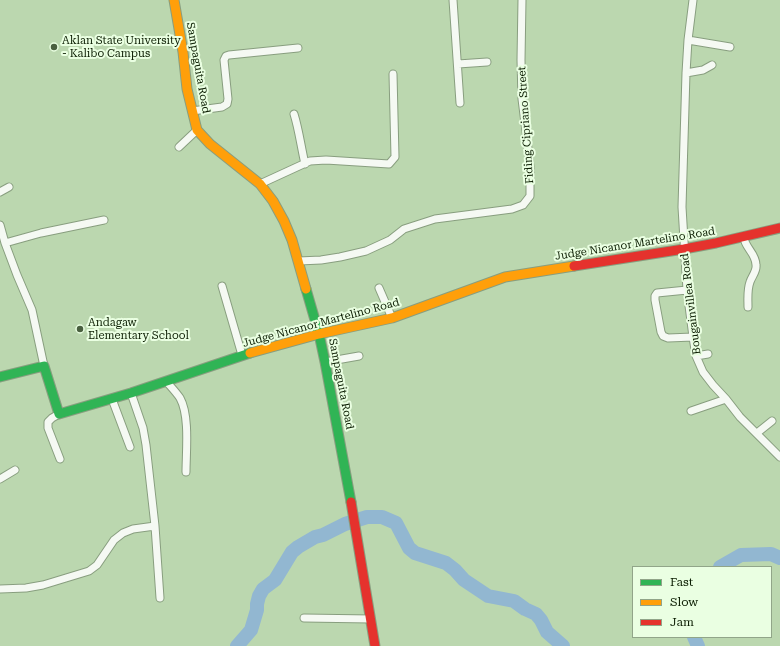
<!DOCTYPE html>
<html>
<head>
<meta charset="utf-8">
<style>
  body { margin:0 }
  #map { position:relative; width:780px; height:646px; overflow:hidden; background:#bbd7af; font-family:"Roboto Serif",serif }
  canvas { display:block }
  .legend { position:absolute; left:632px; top:566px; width:140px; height:72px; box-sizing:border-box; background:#eaffe2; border:1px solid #91a589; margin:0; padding:5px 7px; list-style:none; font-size:12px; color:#0c1e03 }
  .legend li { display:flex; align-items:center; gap:8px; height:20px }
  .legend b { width:20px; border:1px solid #91a589 }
</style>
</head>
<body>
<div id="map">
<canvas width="780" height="646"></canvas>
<ul class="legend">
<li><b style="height:5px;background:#30b455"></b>Fast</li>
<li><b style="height:5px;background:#ff9f0a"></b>Slow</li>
<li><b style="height:5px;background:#e5322d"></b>Jam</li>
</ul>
</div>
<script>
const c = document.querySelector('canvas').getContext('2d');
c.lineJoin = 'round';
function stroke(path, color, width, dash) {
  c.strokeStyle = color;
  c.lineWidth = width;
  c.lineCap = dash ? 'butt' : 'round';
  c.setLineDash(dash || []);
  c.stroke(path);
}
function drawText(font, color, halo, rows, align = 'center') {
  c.font = font + ' "Roboto Serif",serif';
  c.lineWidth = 4;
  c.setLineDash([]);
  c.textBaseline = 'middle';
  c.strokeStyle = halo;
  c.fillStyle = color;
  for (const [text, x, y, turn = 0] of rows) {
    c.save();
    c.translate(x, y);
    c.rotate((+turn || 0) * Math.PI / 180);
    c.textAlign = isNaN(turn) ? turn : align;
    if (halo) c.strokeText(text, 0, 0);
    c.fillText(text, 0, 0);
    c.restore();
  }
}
stroke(new Path2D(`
  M 720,567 L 741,555 L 771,554 L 780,558
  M 694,637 L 698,646
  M 237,646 L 251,630 L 257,610 L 257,604 L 259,596 L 263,589 L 275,580 L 292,552 L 298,547 L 315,537 L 323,535 L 345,524 L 367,517 L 382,517 L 396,523 L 409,548 L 415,553 L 446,563 L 455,570 L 464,580 L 488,596 L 514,601 L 525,609 L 536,614 L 541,620 L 547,632 L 563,646`), '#92b7d1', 14);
const street = new Path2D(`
  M 453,0 L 460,103
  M 693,0 L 688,40 L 686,73 L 682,207 L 687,290 L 693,337 L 696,356 L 703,372 L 713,385 L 726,399 L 740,417 L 780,457
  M 688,40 L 730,47
  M 458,64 L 487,62
  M 686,73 L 703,70 L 712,65
  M 192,111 L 222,107 L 227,104 L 228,99 L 224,60 L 226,56 L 229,55 L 298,48
  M 294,114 C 299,130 301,147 305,164
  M 179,147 L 197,130
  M 260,184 L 310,161 L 326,160 L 389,164 L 395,157 L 393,74
  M 0,192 L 9,187
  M 0,225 L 5,243 L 17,275 L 32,310 L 44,366
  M 744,237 C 744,247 756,253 756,265 C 757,271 752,276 750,282 C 747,290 748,299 748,307
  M 5,243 L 41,233 L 104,220
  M 299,261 L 321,260 L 340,257 L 366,251 L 390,240 L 404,229 L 435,219 L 512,209 L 523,205 L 530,196 L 530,167 L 526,131 L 522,99 L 521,60 L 522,0
  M 222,286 L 242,355
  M 379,288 L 392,318
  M 687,290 L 657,293 L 655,296 L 655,300 L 661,332 L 663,336 L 668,338 L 693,337
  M 696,356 L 708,354
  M 325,362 L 359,356
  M 166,381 C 171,387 176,392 180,398 C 190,416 186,452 186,472
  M 131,393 L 143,428 L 146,445 L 155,526 L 160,598
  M 112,399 L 130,447
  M 691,411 L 726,399
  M 59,414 L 52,418 L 48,422 L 48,428 L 60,459
  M 757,433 L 772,421
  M 0,479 L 15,470
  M 0,589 L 26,588 L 43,585 L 89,571 L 97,565 L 114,540 L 123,533 L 133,529 L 155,526
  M 304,618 L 371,619`);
const fast = new Path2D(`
  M 306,289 L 319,334 L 325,362 L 351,502
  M 0,377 L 44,366 L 59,414 L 131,393 L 250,353`);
const slow = new Path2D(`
  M 174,0 L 183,52 L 187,89 L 197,130 L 210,144 L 260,184 L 273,201 L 284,221 L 292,240 L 306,289
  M 250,353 L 319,334 L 392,318 L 505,277 L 574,266`);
const jam = new Path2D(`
  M 574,266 L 684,249 L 716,243 L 780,228
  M 351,502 L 375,646`);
stroke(street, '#889e7f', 9);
stroke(fast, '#889e7f', 11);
stroke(slow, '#889e7f', 11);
stroke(jam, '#889e7f', 11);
stroke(street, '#f5f9f3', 7);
stroke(fast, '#30b455', 9);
stroke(slow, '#ff9f0a', 9);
stroke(jam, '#e5322d', 9);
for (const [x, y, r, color] of [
  [54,47,4,"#495f3f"],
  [80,329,4,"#495f3f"]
]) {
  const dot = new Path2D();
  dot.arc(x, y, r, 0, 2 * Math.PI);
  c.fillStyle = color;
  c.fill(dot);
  stroke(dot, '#eaffe2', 1.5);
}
drawText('11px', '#0c1e03', '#eaffe2', [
  ["Aklan State University",62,41],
  ["- Kalibo Campus",62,54],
  ["Andagaw",88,323],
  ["Elementary School",88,336]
], 'left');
drawText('11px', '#0c1e03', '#eaffe2', [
  ["Sampaguita Road",198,68,80],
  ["Fiding Cipriano Street",526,125,-94],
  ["Judge Nicanor Martelino Road",635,244,-9],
  ["Bougainvillea Road",691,304,-97],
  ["Judge Nicanor Martelino Road",321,323,-15],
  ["Sampaguita Road",341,384,79]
]);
</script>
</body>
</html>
